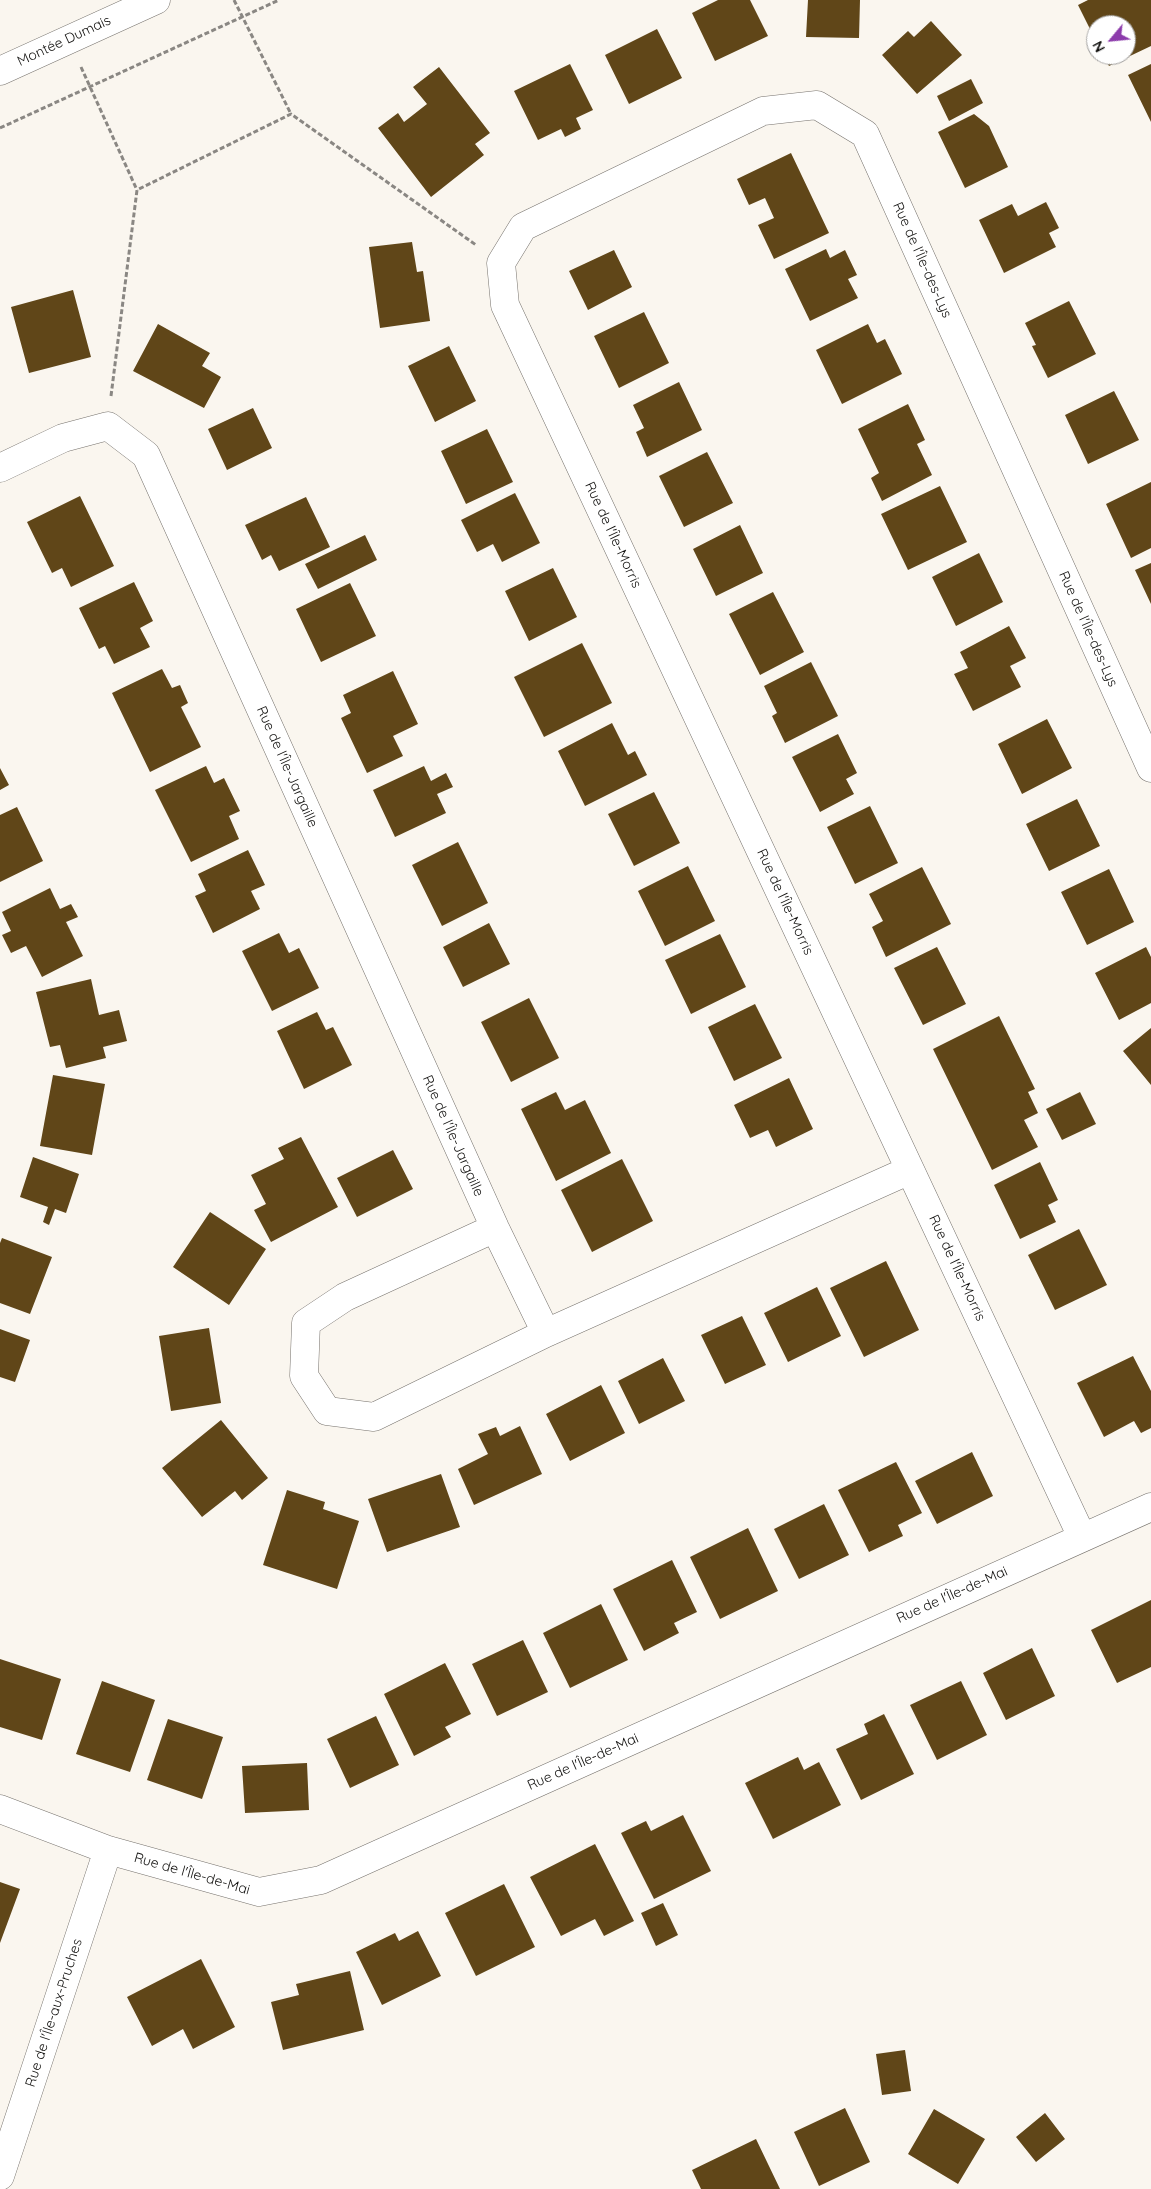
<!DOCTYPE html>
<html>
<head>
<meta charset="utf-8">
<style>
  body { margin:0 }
  #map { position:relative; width:1151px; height:2189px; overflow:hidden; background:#faf6ef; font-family:Quicksand,sans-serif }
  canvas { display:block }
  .north { position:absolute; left:1086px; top:15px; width:50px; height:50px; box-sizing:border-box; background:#fff; border:1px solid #a1a09f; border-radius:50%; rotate:242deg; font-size:14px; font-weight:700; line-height:20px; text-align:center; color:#131210 }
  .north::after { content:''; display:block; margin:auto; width:18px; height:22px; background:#8c3bab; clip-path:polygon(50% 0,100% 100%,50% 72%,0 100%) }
</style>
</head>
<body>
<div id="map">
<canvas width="1151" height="2189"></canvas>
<div class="north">N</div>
</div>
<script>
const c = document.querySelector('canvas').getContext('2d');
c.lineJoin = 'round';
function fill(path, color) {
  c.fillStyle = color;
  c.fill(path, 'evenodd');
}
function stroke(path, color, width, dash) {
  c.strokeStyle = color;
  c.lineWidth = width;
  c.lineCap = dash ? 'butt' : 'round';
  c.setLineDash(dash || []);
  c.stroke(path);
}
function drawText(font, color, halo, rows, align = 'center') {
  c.font = font + ' Quicksand,sans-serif';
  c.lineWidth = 5;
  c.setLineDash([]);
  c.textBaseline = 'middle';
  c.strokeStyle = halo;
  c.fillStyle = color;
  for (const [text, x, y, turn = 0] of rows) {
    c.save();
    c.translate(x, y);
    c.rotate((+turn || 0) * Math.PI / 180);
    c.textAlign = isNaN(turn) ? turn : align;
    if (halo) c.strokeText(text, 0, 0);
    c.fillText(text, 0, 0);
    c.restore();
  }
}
fill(new Path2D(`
  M 718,0 L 750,0 L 768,36 L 715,61 L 692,13 Z
  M 808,0 L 860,0 L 859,38 L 806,37 Z
  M 1088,0 L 1151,0 L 1151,46 L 1109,66 L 1103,55 L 1126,55 L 1126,25 L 1096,25 L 1096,41 L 1078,5 Z
  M 931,21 L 962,55 L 917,94 L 882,55 L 908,31 L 914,37 Z
  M 657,29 L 682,78 L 629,104 L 605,55 Z
  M 570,64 L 593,110 L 576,118 L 581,129 L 565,137 L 561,129 L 538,140 L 514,91 Z
  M 1151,64 L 1151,122 L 1128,75 Z
  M 439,67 L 490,133 L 475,144 L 484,155 L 431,197 L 378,128 L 398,113 L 404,122 L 427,104 L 413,87 Z
  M 971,79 L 983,103 L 949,121 L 937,96 Z
  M 974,114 L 989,126 L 1008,167 L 965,188 L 938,132 Z
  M 791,153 L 829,233 L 774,259 L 758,225 L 774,218 L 765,198 L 749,205 L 737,179 Z
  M 1046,202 L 1059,228 L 1049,233 L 1056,247 L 1004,273 L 979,220 L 1012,204 L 1018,216 Z
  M 412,242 L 417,272 L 423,271 L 430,321 L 380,328 L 369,247 Z
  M 826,249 L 830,258 L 845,250 L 857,275 L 848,279 L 858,298 L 810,321 L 785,269 Z
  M 614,250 L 632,287 L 588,310 L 569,271 Z
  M 73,290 L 91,357 L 29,373 L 11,307 Z
  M 1069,301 L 1096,354 L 1048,378 L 1032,346 L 1036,345 L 1025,323 Z
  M 644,312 L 669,363 L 619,388 L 594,336 Z
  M 158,324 L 210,353 L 202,366 L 221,377 L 204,408 L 133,371 Z
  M 868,324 L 877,343 L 885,339 L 902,374 L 842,404 L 816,350 Z
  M 449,346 L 476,401 L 435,422 L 408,366 Z
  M 679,382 L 702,430 L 647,457 L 636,432 L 644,428 L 633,405 Z
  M 1114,391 L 1139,440 L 1088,464 L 1065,415 Z
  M 908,404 L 925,440 L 917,444 L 932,475 L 882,501 L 871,478 L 879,473 L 858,429 Z
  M 253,408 L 272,448 L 227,470 L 208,429 Z
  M 487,429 L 513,482 L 466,504 L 441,451 Z
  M 707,452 L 733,503 L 684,527 L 659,476 Z
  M 1151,482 L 1151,548 L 1131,558 L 1106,504 Z
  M 940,486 L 967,542 L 908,570 L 881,514 Z
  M 515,493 L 540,543 L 502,562 L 493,544 L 477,552 L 461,520 Z
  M 80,496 L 114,566 L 71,587 L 62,568 L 52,573 L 27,522 Z
  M 306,497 L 330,547 L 279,571 L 271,555 L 262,560 L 245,525 Z
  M 740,525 L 763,573 L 716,596 L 693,549 Z
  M 365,535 L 377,560 L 318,589 L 305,564 Z
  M 979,553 L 1003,602 L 956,626 L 932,577 Z
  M 1151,563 L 1151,604 L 1135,570 Z
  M 553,568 L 577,617 L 529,641 L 505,591 Z
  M 134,582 L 153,621 L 140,628 L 150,647 L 114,664 L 105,646 L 99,649 L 79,608 Z
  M 350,583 L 376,636 L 321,662 L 296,609 Z
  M 773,592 L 804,652 L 760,675 L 729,614 Z
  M 1009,626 L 1026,658 L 1010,666 L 1021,687 L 973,711 L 954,674 L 968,668 L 960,652 Z
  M 582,643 L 612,703 L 544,737 L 514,677 Z
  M 811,662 L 838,716 L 785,743 L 772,716 L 777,713 L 764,686 Z
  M 162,669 L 172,688 L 180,685 L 188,703 L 181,707 L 201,747 L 150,772 L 112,693 Z
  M 393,671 L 418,724 L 393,736 L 403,756 L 367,773 L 341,718 L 351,713 L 343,695 Z
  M 1047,719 L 1072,768 L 1022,794 L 998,744 Z
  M 612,723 L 628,755 L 635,751 L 647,775 L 585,806 L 558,751 Z
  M 838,734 L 857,773 L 846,779 L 854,794 L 820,812 L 792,757 Z
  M 206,766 L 214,783 L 224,778 L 240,811 L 229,816 L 239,839 L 191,862 L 155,790 Z
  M 424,766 L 431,781 L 446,773 L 453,787 L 437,794 L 446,813 L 395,837 L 373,790 Z
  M 0,768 L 9,785 L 0,790 Z
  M 654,792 L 680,843 L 634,866 L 608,814 Z
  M 1077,799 L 1100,846 L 1049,871 L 1026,824 Z
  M 870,806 L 898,863 L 855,884 L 827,827 Z
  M 17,807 L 43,861 L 0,882 L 0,815 Z
  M 458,842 L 488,903 L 442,926 L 412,865 Z
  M 248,850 L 265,885 L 251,891 L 260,909 L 213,933 L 195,896 L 206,891 L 198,874 Z
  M 688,866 L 715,921 L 665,946 L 638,891 Z
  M 922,867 L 951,924 L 886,957 L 872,927 L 883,921 L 869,894 Z
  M 1109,869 L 1134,922 L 1087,945 L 1061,892 Z
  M 50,888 L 60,909 L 71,904 L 78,917 L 66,922 L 83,956 L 42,977 L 26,946 L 11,953 L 2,935 L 11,931 L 2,912 Z
  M 489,923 L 510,964 L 463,987 L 443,947 Z
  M 279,933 L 289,953 L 299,948 L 319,988 L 272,1011 L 242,951 Z
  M 720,934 L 746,987 L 691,1014 L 665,960 Z
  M 937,947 L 966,1004 L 923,1025 L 894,968 Z
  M 1146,947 L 1151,957 L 1151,1003 L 1119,1020 L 1095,973 Z
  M 91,979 L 99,1015 L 119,1010 L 127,1041 L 103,1047 L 106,1058 L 66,1068 L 60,1045 L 50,1047 L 36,992 Z
  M 529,998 L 559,1058 L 511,1082 L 481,1022 Z
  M 755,1004 L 782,1058 L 734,1081 L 708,1027 Z
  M 317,1012 L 326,1030 L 333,1027 L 352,1065 L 304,1089 L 277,1031 Z
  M 999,1016 L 1035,1089 L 1028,1092 L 1038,1113 L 1024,1120 L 1038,1147 L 992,1170 L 933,1049 Z
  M 1151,1028 L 1151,1085 L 1123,1051 Z
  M 53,1075 L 105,1084 L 92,1155 L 40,1146 Z
  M 789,1078 L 813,1129 L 776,1147 L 768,1130 L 750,1138 L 734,1105 Z
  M 556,1092 L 565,1110 L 585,1100 L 611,1153 L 556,1181 L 521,1109 Z
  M 1080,1092 L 1096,1124 L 1062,1140 L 1046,1109 Z
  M 301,1137 L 338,1207 L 271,1242 L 254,1210 L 266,1204 L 251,1175 L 284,1159 L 278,1148 Z
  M 393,1150 L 413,1189 L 357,1217 L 337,1178 Z
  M 33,1157 L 79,1174 L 66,1213 L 55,1209 L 49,1225 L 43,1222 L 48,1207 L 20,1197 Z
  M 622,1159 L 653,1221 L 592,1252 L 561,1190 Z
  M 1040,1162 L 1058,1200 L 1048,1205 L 1056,1222 L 1020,1239 L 994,1185 Z
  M 210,1212 L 266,1249 L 229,1305 L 173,1267 Z
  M 1079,1229 L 1107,1285 L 1055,1310 L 1028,1255 Z
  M 2,1238 L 52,1257 L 30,1314 L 0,1303 L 0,1243 Z
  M 886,1261 L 919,1330 L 864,1357 L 830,1288 Z
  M 817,1287 L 841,1336 L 788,1362 L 764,1313 Z
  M 742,1316 L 766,1365 L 725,1384 L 701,1335 Z
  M 209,1328 L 221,1403 L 171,1411 L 159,1336 Z
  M 0,1329 L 30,1340 L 15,1382 L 0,1377 Z
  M 1133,1356 L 1151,1391 L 1151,1428 L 1141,1433 L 1134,1421 L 1104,1437 L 1077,1383 Z
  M 663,1358 L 685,1401 L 639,1424 L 618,1381 Z
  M 601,1385 L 625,1433 L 570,1461 L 546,1414 Z
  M 221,1420 L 268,1478 L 242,1500 L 235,1491 L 202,1517 L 162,1468 Z
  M 520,1426 L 542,1474 L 474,1505 L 458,1469 L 488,1454 L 478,1434 L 496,1427 L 500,1436 Z
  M 972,1452 L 993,1496 L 937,1524 L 915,1481 Z
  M 896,1462 L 922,1513 L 898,1525 L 903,1536 L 869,1552 L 838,1490 Z
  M 441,1474 L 460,1527 L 387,1552 L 368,1499 Z
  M 287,1490 L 325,1502 L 323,1509 L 359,1521 L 337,1589 L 263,1565 Z
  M 824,1504 L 849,1555 L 799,1579 L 774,1529 Z
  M 748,1528 L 778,1591 L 720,1619 L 690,1557 Z
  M 672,1560 L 697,1612 L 674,1623 L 679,1633 L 644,1651 L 613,1589 Z
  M 1151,1600 L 1151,1667 L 1117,1683 L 1091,1630 Z
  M 601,1604 L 628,1660 L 570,1688 L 543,1633 Z
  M 523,1640 L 548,1692 L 497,1716 L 472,1664 Z
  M 1032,1648 L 1055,1696 L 1006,1720 L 983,1673 Z
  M 0,1659 L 61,1679 L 42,1740 L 0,1727 Z
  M 445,1663 L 471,1714 L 445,1727 L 451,1737 L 414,1756 L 384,1694 Z
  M 102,1681 L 155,1700 L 130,1772 L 76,1754 Z
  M 961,1681 L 987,1735 L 937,1760 L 910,1705 Z
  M 884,1714 L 914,1774 L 861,1800 L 836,1749 L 868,1734 L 864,1724 Z
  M 376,1716 L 399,1765 L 350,1788 L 327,1739 Z
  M 168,1719 L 223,1737 L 202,1799 L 147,1780 Z
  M 798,1757 L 804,1770 L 819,1762 L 841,1805 L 773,1839 L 745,1783 Z
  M 307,1763 L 309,1810 L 245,1813 L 242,1766 Z
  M 683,1815 L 711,1871 L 654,1899 L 621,1833 L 646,1821 L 651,1831 Z
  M 595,1844 L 634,1921 L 604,1936 L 595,1919 L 561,1936 L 530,1877 Z
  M 0,1882 L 20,1889 L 0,1943 Z
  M 504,1884 L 535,1947 L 476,1976 L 445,1913 Z
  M 663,1903 L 678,1935 L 656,1946 L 641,1913 Z
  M 418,1931 L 441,1976 L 382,2005 L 356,1952 L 395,1933 L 399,1941 Z
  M 201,1959 L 235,2027 L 193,2049 L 183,2029 L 152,2046 L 127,1997 Z
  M 350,1971 L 364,2030 L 283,2050 L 271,2002 L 299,1995 L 296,1984 Z
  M 905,2050 L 911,2091 L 882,2095 L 876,2054 Z
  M 845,2108 L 870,2162 L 819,2186 L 794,2132 Z
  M 934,2109 L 985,2139 L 958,2184 L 908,2154 Z
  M 1045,2113 L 1065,2139 L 1036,2162 L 1016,2137 Z
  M 756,2139 L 780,2189 L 701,2189 L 692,2170 Z`), '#604618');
const minor = new Path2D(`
  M 0,71 L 156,0
  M 0,468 L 63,438 L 108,426 L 146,455 L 495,1228 L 546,1333
  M 495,1228 L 345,1297 L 306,1323 L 304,1376 L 327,1411 L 374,1417 L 546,1333 L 910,1170
  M 1082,1537 L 505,305 L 501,263 L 523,227 L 763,111 L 817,105 L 865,134 L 1151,768
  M 0,1809 L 108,1850 L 259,1892 L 321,1880 L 1151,1507
  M 0,2176 L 108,1850`);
stroke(minor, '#76726d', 29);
stroke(new Path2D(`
  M 234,0 L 291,114
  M 81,67 L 137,190
  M 0,128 L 279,0
  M 111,396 L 137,190 L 291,114 L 476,245`), '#8a8783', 3, [5, 2.5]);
stroke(minor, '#fff', 28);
drawText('14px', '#131210', '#fff', [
  ["Montée Dumais",64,41,-25],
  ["Rue de l'Île-des-Lys",922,260,66],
  ["Rue de l'Île-Morris",613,535,65],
  ["Rue de l'Île-des-Lys",1088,629,66],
  ["Rue de l'Île-Jargaille",287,767,66],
  ["Rue de l'Île-Morris",785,902,65],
  ["Rue de l'Île-Jargaille",453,1136,66],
  ["Rue de l'Île-Morris",957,1268,65],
  ["Rue de l'Île-de-Mai",952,1595,-24],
  ["Rue de l'Île-de-Mai",583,1762,-24],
  ["Rue de l'Île-de-Mai",192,1874,16],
  ["Rue de l'Île-aux-Pruches",54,2013,-72]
]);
</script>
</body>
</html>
